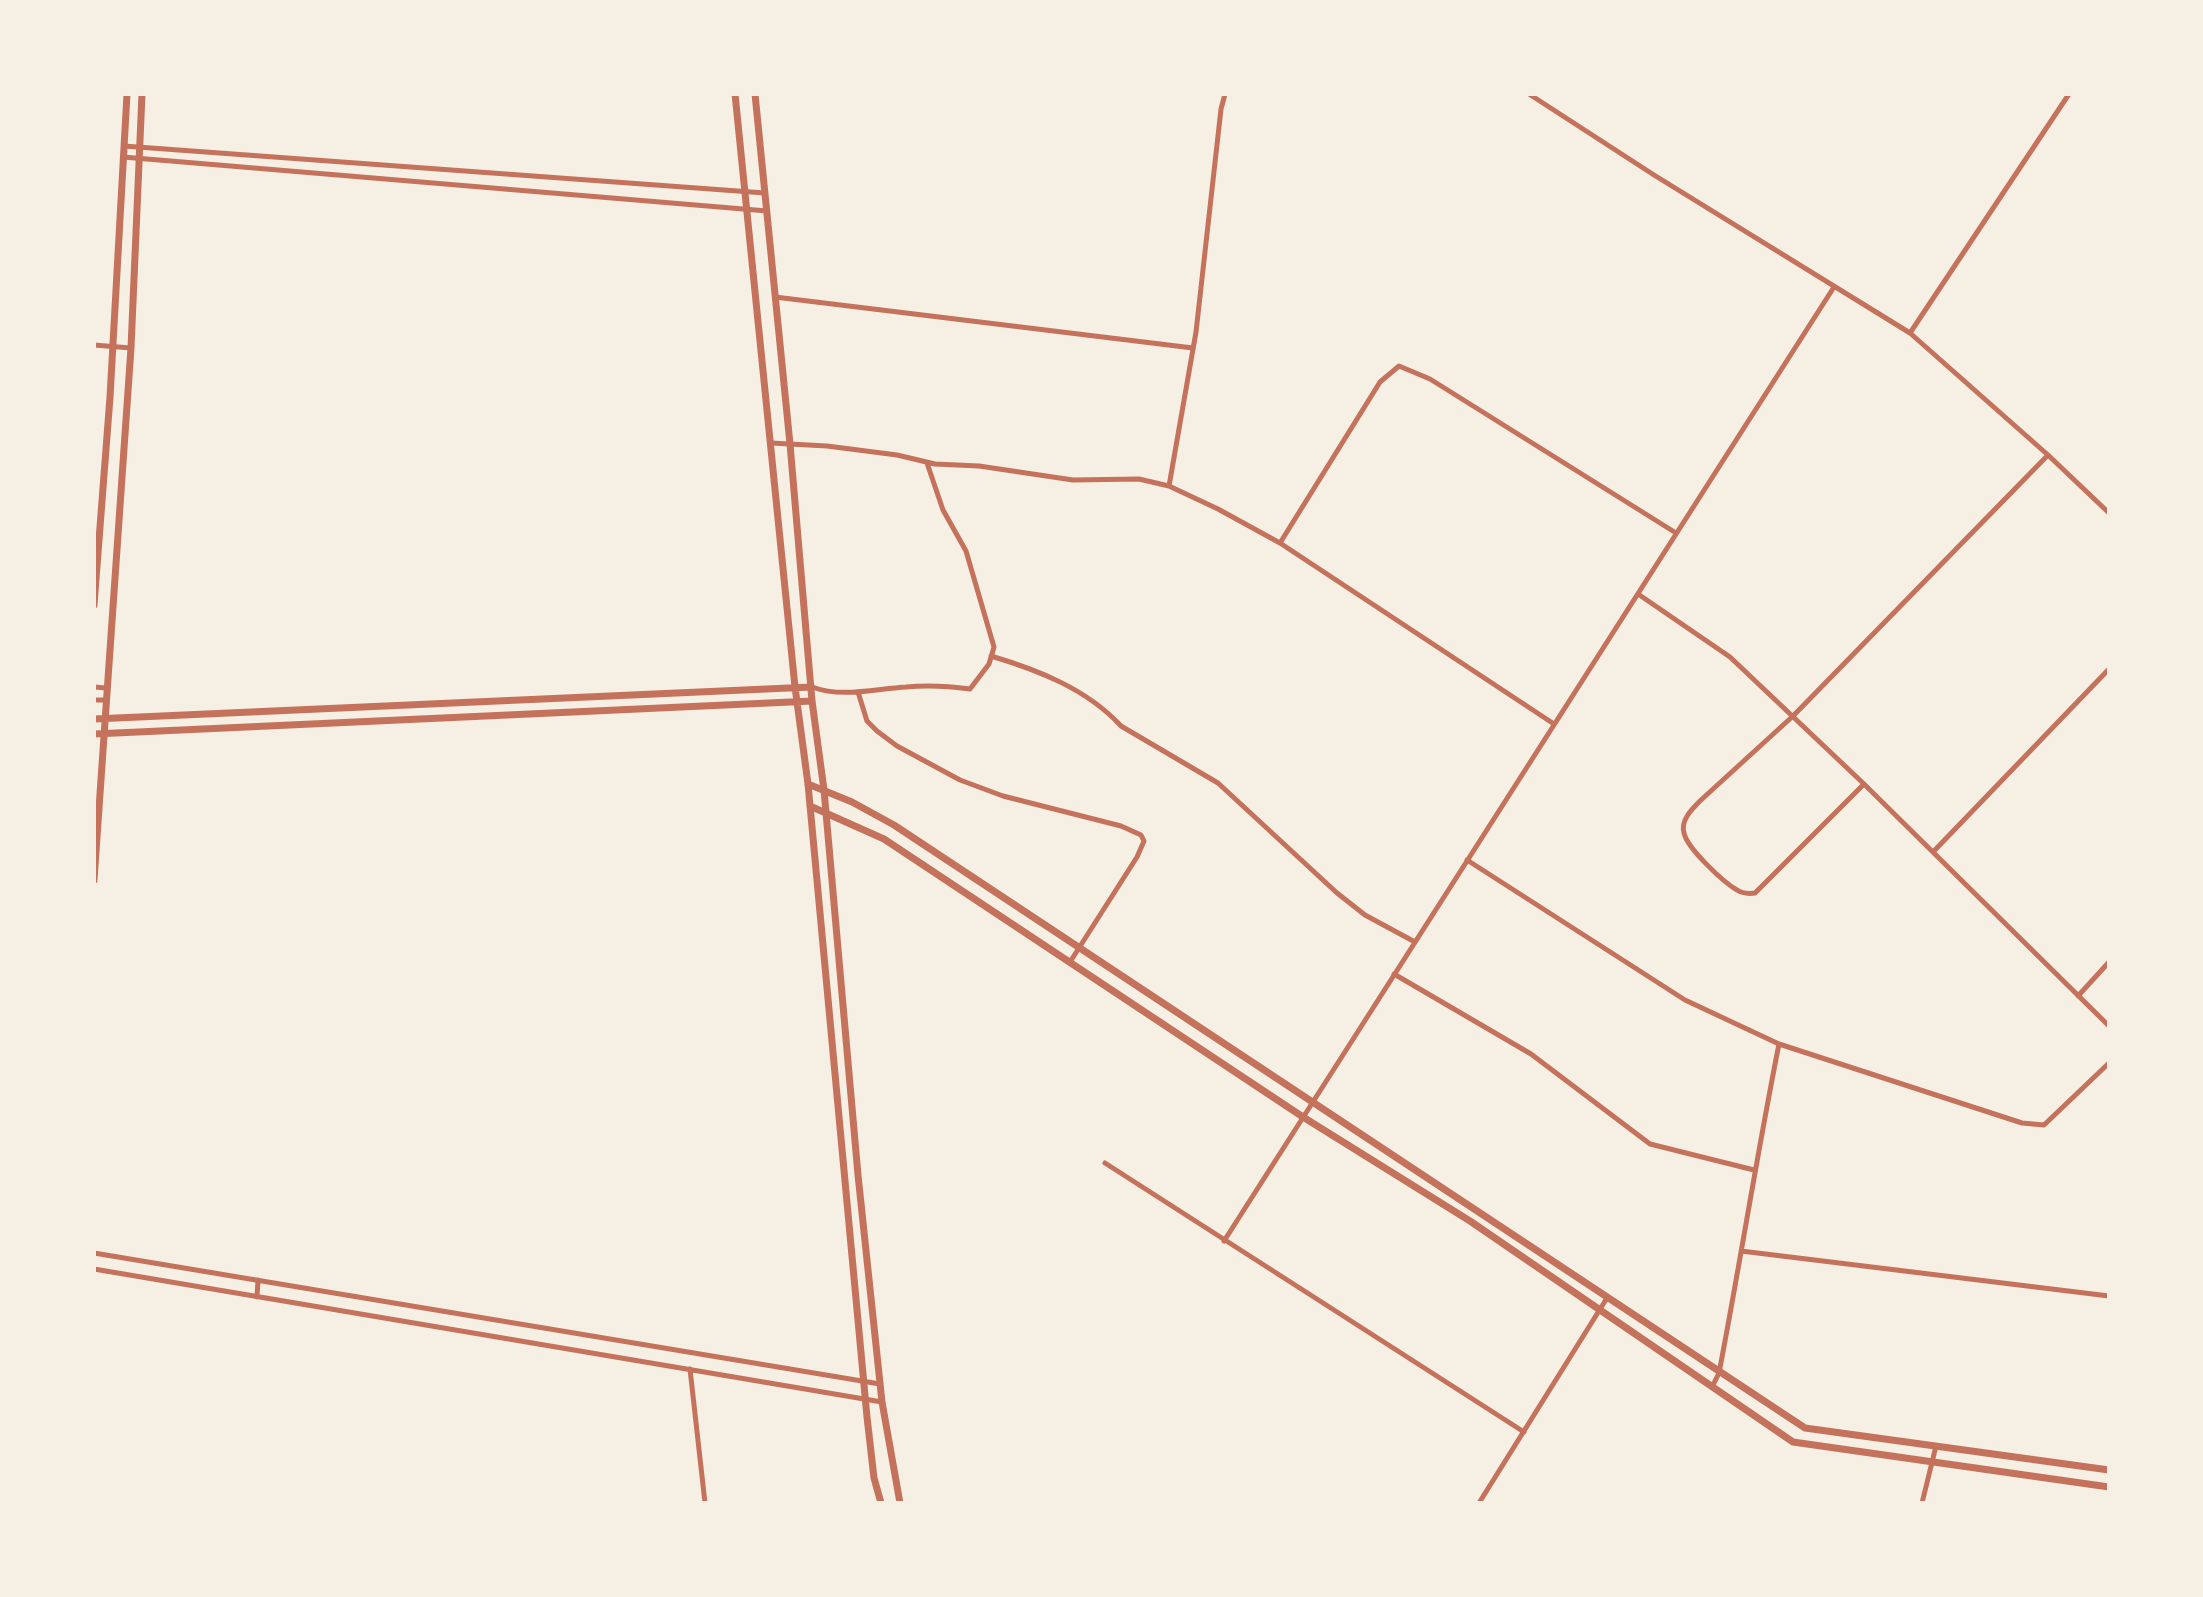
<!DOCTYPE html>
<html>
<head>
<meta charset="utf-8">
<style>
  body { margin:0 }
  #map { position:relative; width:2203px; height:1597px; overflow:hidden; background:#f6efe4; font-family:"Sofia Sans Condensed",sans-serif }
  canvas { display:block }
  .frame { position:absolute; inset:0; border:96px solid #f6efe4; pointer-events:none }
</style>
</head>
<body>
<div id="map">
<canvas width="2203" height="1597"></canvas>
<div class="frame"></div>
</div>
<script>
const c = document.querySelector('canvas').getContext('2d');
c.lineJoin = 'round';
function stroke(path, color, width, dash) {
  c.strokeStyle = color;
  c.lineWidth = width;
  c.lineCap = dash ? 'butt' : 'round';
  c.setLineDash(dash || []);
  c.stroke(path);
}
stroke(new Path2D(`
  M 1529,94 L 1654,175 L 1910,333 L 2048,455 L 2109,513
  M 124,146 L 765,193
  M 123,157 L 767,211
  M 775,297 L 1193,348
  M 1910,333 L 2069,94
  M 94,345 L 131,348
  M 771,443 L 827,446 L 897,455 L 935,464 L 979,466 L 1073,480 L 1139,479 L 1169,486 L 1218,509 L 1280,543 L 1554,724
  M 1169,486 L 1196,332 L 1221,109 L 1225,94
  M 1280,543 L 1380,382 L 1399,366 L 1430,379 L 1676,533
  M 1638,594 L 1730,657 L 1864,784 L 2109,1026
  M 991,656 C 1038,670 1087,689 1121,726 L 1218,783 L 1337,893 L 1365,915 L 1415,942
  M 94,687 L 106,688
  M 812,687 C 842,698 874,689 906,687 C 928,685 948,686 970,689 L 989,664 L 994,647 L 966,551 L 943,510 L 927,463
  M 858,692 L 867,721 L 877,731 L 897,746 L 960,780 L 1003,796 L 1121,826 L 1141,835 L 1144,841 L 1137,857 L 1070,962
  M 94,700 L 106,700
  M 1864,784 L 1755,893 C 1748,894 1743,894 1737,890 C 1723,882 1687,848 1684,833 C 1680,820 1693,808 1701,800 L 1793,716 L 2048,455
  M 1933,852 L 2109,669
  M 1467,860 L 1685,1000 L 1779,1044
  M 1394,974 L 1531,1054 L 1650,1144 L 1754,1170
  M 2078,996 L 2109,962
  M 1105,1163 L 1524,1432
  M 1224,1241 L 1834,287
  M 1741,1251 L 2109,1296
  M 94,1253 L 880,1384
  M 94,1269 L 882,1402
  M 257,1297 L 258,1280
  M 690,1369 L 705,1503
  M 1712,1387 L 1719,1373 C 1740,1264 1757,1154 1779,1044 L 2022,1123 L 2044,1125 L 2109,1063
  M 1479,1503 L 1607,1298
  M 1922,1503 L 1936,1446`), '#c5725c', 5);
stroke(new Path2D(`
  M 735,94 L 795,687 L 808,784 L 867,1417 L 874,1478 L 881,1503
  M 755,94 L 790,444 L 812,701 L 824,790 L 858,1175 L 882,1402 L 900,1503
  M 94,605 L 110,397 L 127,94
  M 94,719 L 811,687
  M 94,734 L 812,701
  M 808,784 L 852,802 L 894,825 L 1805,1428 L 2109,1470
  M 810,806 L 884,839 L 1303,1117 L 1470,1221 L 1793,1442 L 2109,1487
  M 94,880 L 131,348 L 142,94`), '#c5725c', 7);
</script>
</body>
</html>
